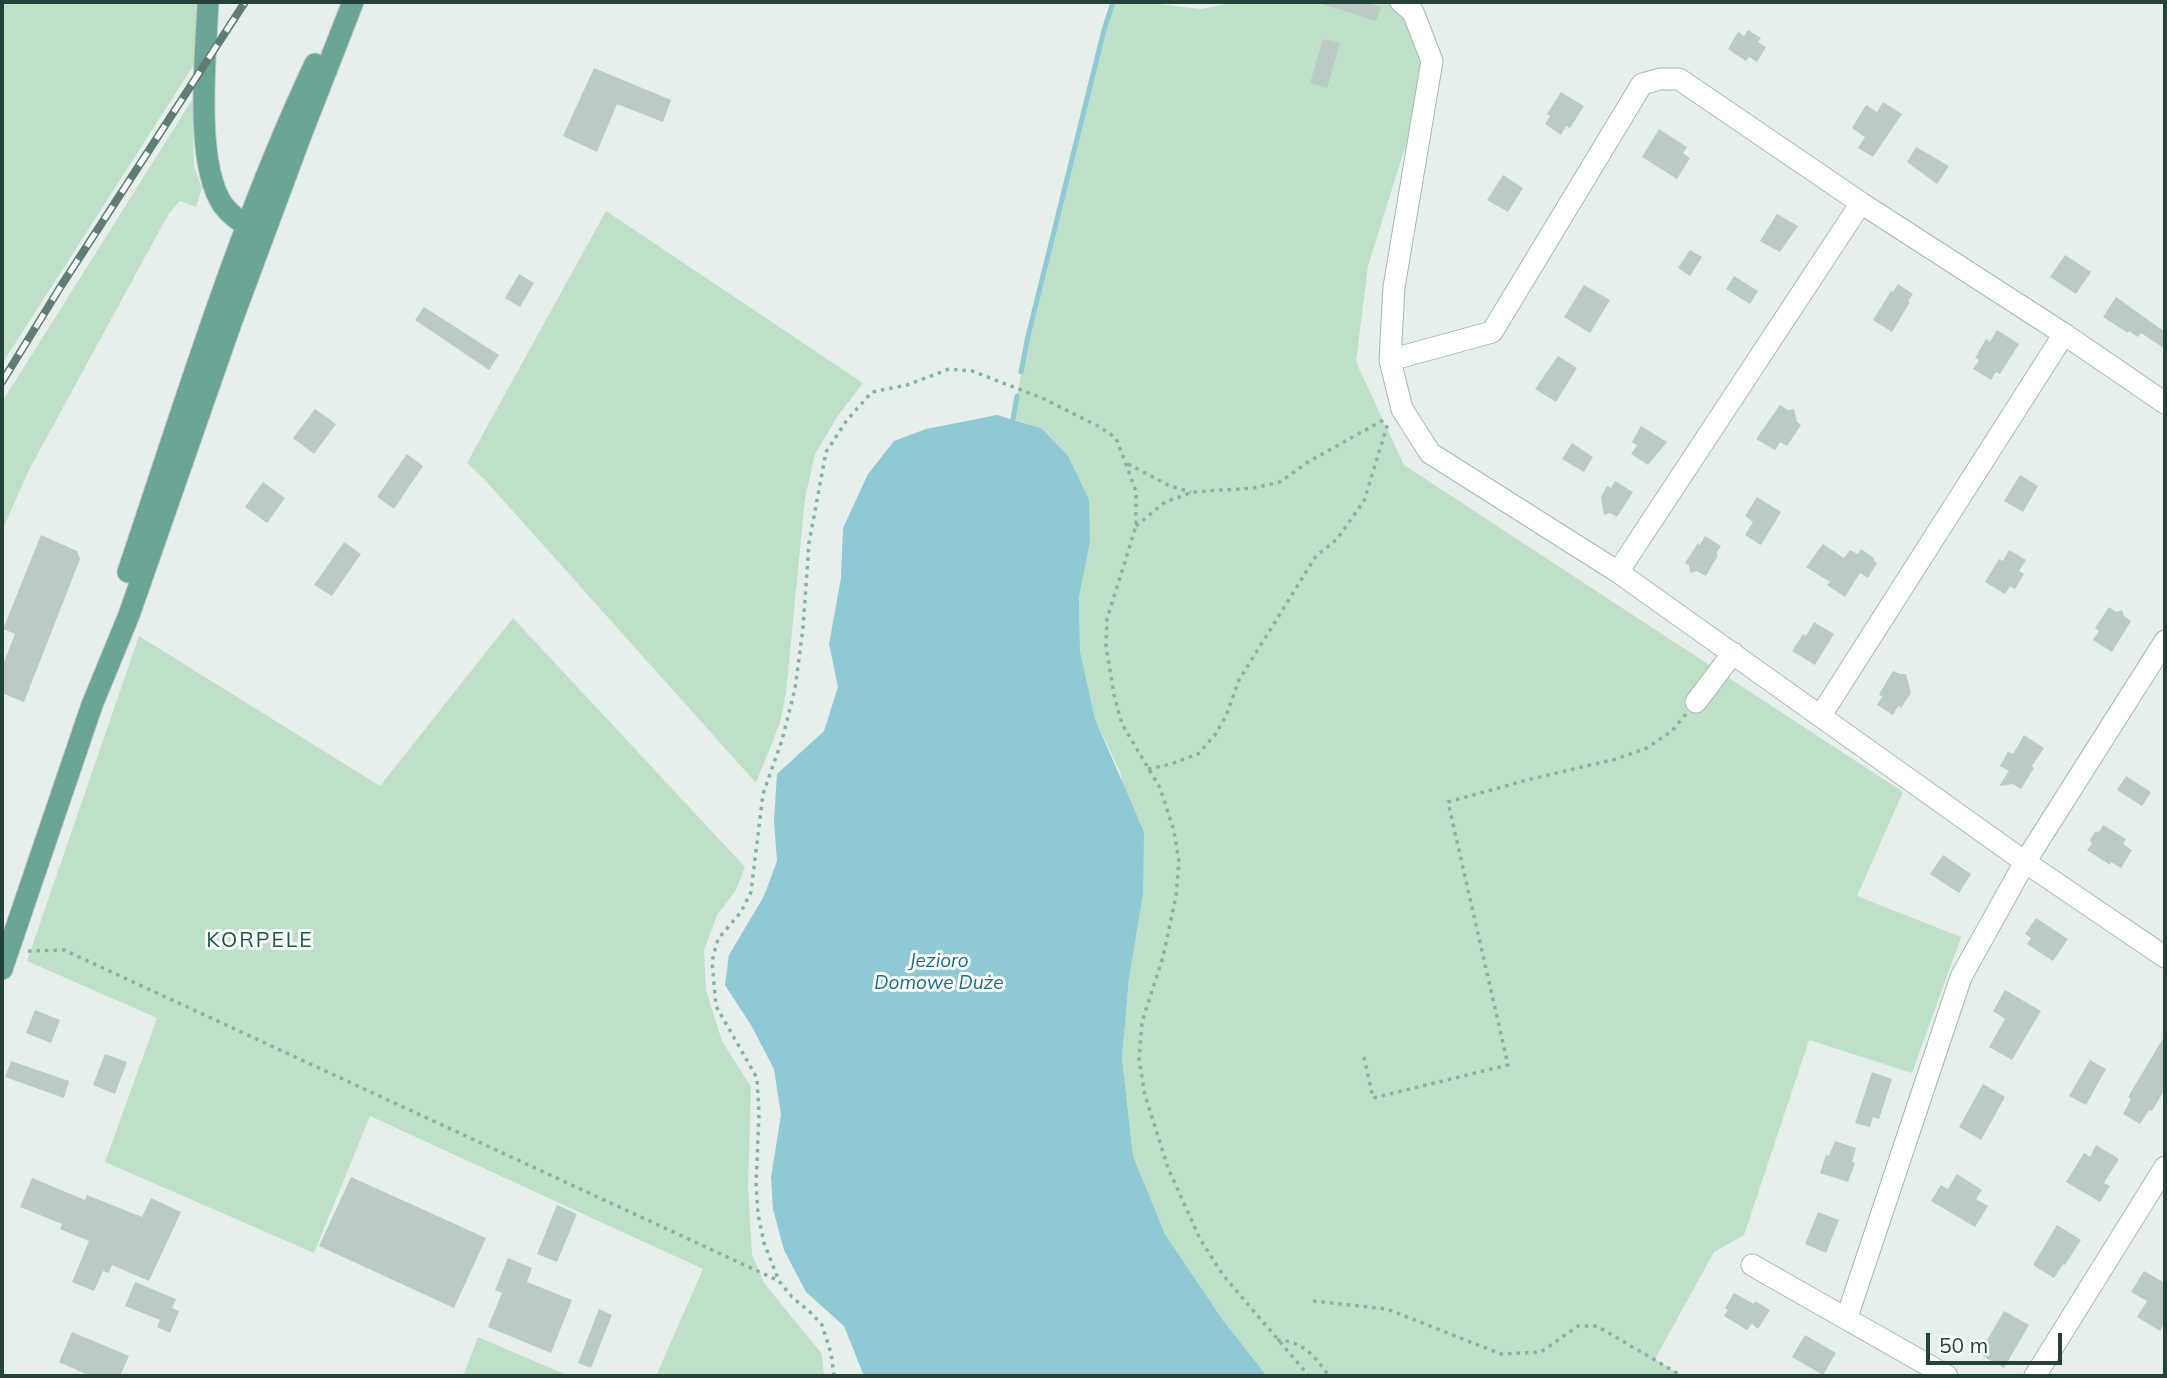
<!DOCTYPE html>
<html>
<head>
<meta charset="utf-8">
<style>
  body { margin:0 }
  #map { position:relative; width:2167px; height:1378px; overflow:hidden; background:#e6efeb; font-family:Mulish,sans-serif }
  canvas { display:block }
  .frame { position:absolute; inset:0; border:4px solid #24423a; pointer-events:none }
  .scale { position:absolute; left:1926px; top:1333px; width:136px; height:32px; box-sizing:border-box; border:4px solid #24423a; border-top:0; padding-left:9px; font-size:21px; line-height:24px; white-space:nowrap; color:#24423a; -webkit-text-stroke:5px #f7fbf9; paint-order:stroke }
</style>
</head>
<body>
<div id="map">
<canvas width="2167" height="1378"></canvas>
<div class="frame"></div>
<div class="scale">50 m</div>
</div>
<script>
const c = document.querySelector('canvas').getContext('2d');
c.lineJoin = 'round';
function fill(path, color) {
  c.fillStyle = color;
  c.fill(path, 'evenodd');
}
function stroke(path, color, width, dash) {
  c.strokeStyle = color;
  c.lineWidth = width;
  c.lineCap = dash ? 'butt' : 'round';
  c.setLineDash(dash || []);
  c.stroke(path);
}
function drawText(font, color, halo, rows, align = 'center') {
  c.font = font + ' Mulish,sans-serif';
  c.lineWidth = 6;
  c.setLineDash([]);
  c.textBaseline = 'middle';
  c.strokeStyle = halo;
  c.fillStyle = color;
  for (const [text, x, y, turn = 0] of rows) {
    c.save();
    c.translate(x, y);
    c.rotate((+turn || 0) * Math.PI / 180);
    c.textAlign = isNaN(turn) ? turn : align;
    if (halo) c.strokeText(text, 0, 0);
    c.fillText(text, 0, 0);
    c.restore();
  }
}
fill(new Path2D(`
  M 2,2 L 197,2 L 195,63 L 2,364 Z
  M 1113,2 L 1141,2 L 1201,9 L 1237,2 L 1401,2 L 1432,61 L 1368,266 L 1356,362 L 1404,465 L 1903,792 L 1857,896 L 1961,937 L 1912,1073 L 1809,1040 L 1744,1235 L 1714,1252 L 1655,1359 L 1682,1376 L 1267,1376 L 1222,1319 L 1165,1234 L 1133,1156 L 1122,1058 L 1129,978 L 1121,774 L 1095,719 L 1080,651 L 1079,597 L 1089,541 L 1041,428 L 1013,419 L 1028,336 L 1104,30 Z
  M 197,92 L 193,139 L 194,167 L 202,188 L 196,207 L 180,201 L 169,213 L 29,470 L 2,531 L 2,402 Z
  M 606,211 L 863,383 L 837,417 L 815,454 L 805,498 L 786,693 L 780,723 L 756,783 L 485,480 L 467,463 Z
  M 513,618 L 745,867 L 736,890 L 717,915 L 704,950 L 706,990 L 722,1041 L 751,1087 L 748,1186 L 752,1254 L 764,1283 L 822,1354 L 824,1376 L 656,1376 L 703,1269 L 370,1116 L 314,1253 L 105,1162 L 157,1018 L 27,961 L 139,636 L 380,786 Z
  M 478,1337 L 569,1376 L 463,1376 Z`), '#bfe0c8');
fill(new Path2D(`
  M 997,415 L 1041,428 L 1068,456 L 1089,500 L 1090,541 L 1079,597 L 1080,651 L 1095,719 L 1144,832 L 1143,893 L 1129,978 L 1122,1058 L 1133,1156 L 1165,1234 L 1222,1319 L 1267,1376 L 864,1376 L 844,1326 L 806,1292 L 784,1250 L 773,1209 L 771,1177 L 781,1115 L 774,1069 L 751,1025 L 725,985 L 729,955 L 764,896 L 777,861 L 774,820 L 777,774 L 824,731 L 838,687 L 829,644 L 841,578 L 843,528 L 868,474 L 894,441 L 926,429 Z`), '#8ec9d4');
stroke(new Path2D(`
  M 1021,372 L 1028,336 L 1104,30 L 1113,2
  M 1013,419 L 1017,396`), '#8ec9d4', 5);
fill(new Path2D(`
  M 1326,2 L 1364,2 L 1381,7 L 1376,21 L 1325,5 Z
  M 1748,30 L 1761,38 L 1758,42 L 1766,47 L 1757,62 L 1749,57 L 1746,61 L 1728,49 L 1738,32 L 1744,36 Z
  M 1323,39 L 1340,43 L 1327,88 L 1310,83 Z
  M 594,68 L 671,100 L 663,122 L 617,104 L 597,152 L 563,136 Z
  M 1561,92 L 1584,106 L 1570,128 L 1566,126 L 1561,135 L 1545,124 L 1550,116 L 1547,114 Z
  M 1883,102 L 1902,114 L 1873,157 L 1858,148 L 1865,137 L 1852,128 L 1866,105 L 1877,112 Z
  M 1659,129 L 1687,147 L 1683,153 L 1690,158 L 1677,179 L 1642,157 Z
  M 1916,147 L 1949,166 L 1937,184 L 1907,162 Z
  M 1503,175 L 1523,188 L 1508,212 L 1487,200 Z
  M 1777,214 L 1798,226 L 1780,252 L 1760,241 Z
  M 1690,250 L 1702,257 L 1690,276 L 1678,268 Z
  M 2065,255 L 2091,272 L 2076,294 L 2050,277 Z
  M 519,274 L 534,283 L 520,307 L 505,298 Z
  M 1734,276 L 1758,291 L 1750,304 L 1726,289 Z
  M 1898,284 L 1913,294 L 1908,301 L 1910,302 L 1892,332 L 1873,320 L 1891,291 L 1893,292 Z
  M 1584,285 L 1610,300 L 1590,333 L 1564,317 Z
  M 2116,297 L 2165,332 L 2165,349 L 2141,333 L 2138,337 L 2129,331 L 2128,333 L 2103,317 Z
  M 424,307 L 499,355 L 489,370 L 415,320 Z
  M 1997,330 L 2019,344 L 2000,374 L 1996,372 L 1991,380 L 1973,369 L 1979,360 L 1975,358 L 1986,339 L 1990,342 Z
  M 1558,356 L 1577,368 L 1556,402 L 1535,389 Z
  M 1780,405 L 1788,410 L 1794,409 L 1797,422 L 1801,425 L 1787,446 L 1780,442 L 1775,450 L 1756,439 Z
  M 315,409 L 336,424 L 314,454 L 293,438 Z
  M 1641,426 L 1667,442 L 1648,465 L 1631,454 L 1637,445 L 1632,442 Z
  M 1572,443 L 1593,457 L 1584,472 L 1562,459 Z
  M 407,454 L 423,466 L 394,509 L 377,497 Z
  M 2020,475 L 2038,486 L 2023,512 L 2004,501 Z
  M 1615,481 L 1633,492 L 1617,517 L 1610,513 L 1604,515 L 1601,497 L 1607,486 L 1611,488 Z
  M 263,482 L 285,498 L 267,523 L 245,507 Z
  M 1757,497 L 1781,512 L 1761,545 L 1745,535 L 1753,522 L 1745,516 Z
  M 41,535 L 77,551 L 80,559 L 24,702 L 2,693 L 2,667 L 15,634 L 3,629 Z
  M 1705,536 L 1721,546 L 1716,554 L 1718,555 L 1706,576 L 1697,571 L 1690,573 L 1689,565 L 1685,563 L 1698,543 L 1700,545 Z
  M 344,542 L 361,554 L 332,596 L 314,585 Z
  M 1823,544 L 1844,558 L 1850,550 L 1858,554 L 1861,549 L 1874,558 L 1873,560 L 1877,563 L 1868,578 L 1860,573 L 1845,597 L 1827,585 L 1830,582 L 1806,567 Z
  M 2009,550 L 2026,560 L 2019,571 L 2024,574 L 2015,589 L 2010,586 L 2005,594 L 1985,582 L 1999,559 L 2003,561 Z
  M 2109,607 L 2116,612 L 2122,610 L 2124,616 L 2131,621 L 2112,652 L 2093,640 L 2099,631 L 2095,628 Z
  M 1814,622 L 1834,634 L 1815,665 L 1792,651 L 1803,634 L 1806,636 Z
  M 1893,671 L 1900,674 L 1906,674 L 1911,693 L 1901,708 L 1898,706 L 1893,715 L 1877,705 L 1882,697 L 1879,694 Z
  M 2024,735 L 2044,748 L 2032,766 L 2034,768 L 2021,789 L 2013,784 L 1999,786 L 2009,771 L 2000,766 L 2008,752 L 2013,754 Z
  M 2126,776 L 2151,792 L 2142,806 L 2117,790 Z
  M 2103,825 L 2126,839 L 2123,844 L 2132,850 L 2121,868 L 2111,862 L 2110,865 L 2087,850 L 2092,844 L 2090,840 L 2095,832 L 2099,832 Z
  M 1943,855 L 1971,874 L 1959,893 L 1930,874 Z
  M 2036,918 L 2068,939 L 2053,961 L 2027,944 L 2031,938 L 2025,934 Z
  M 2005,990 L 2041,1011 L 2012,1060 L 1989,1047 L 2005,1019 L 1993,1011 Z
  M 35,1010 L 60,1020 L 51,1043 L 26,1033 Z
  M 2165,1035 L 2165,1089 L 2152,1111 L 2149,1110 L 2140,1124 L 2123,1114 L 2131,1099 L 2128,1097 Z
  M 105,1054 L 127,1062 L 115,1094 L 93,1085 Z
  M 2090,1060 L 2106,1069 L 2086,1105 L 2069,1096 Z
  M 11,1061 L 69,1081 L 64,1098 L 5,1077 Z
  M 1872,1072 L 1892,1079 L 1879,1119 L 1873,1117 L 1870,1127 L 1855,1123 Z
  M 1983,1084 L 2005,1097 L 1981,1140 L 1959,1127 Z
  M 1835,1141 L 1856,1148 L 1852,1162 L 1855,1163 L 1848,1182 L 1820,1173 L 1826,1155 L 1829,1156 Z
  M 2096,1145 L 2119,1159 L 2104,1183 L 2110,1186 L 2100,1202 L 2066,1182 L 2084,1153 L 2090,1157 Z
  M 1957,1174 L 1982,1190 L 1976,1199 L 1988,1206 L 1975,1227 L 1931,1201 L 1941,1185 L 1948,1189 Z
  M 351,1177 L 486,1238 L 454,1308 L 319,1246 Z
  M 32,1178 L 85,1200 L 87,1195 L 142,1217 L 151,1198 L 181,1212 L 149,1281 L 112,1265 L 109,1273 L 103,1271 L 94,1291 L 72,1282 L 89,1241 L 60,1229 L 62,1224 L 20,1207 Z
  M 557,1205 L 577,1214 L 557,1262 L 537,1254 Z
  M 1818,1212 L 1839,1220 L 1826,1253 L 1805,1244 Z
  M 2057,1225 L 2081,1240 L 2065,1265 L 2063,1264 L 2054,1278 L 2033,1265 Z
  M 508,1258 L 532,1268 L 527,1282 L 572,1300 L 551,1353 L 488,1327 L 502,1293 L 495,1290 Z
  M 2144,1271 L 2165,1283 L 2165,1322 L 2160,1331 L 2137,1317 L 2147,1301 L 2131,1292 Z
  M 135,1282 L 176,1299 L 172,1308 L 179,1311 L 170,1333 L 157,1327 L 160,1320 L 125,1306 Z
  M 1734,1293 L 1754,1304 L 1755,1301 L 1770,1310 L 1758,1329 L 1752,1324 L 1747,1330 L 1724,1316 L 1728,1310 L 1725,1308 Z
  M 599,1309 L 612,1315 L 591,1368 L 578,1363 Z
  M 2004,1311 L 2029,1325 L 2004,1368 L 1979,1354 Z
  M 72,1332 L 129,1356 L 120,1376 L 90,1376 L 59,1362 Z
  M 1805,1335 L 1836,1353 L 1823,1375 L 1792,1357 Z`), '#bbcac4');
const minor = new Path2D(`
  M 1401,2 L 1413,12 L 1432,61 L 1394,287 L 1390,360 L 1402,409 L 1430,453 L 1618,572 L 2025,862 L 2165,957
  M 1390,360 L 1492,332 L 1642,84 L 1660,79 L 1679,79 L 1861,203 L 2064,334 L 2165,403
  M 1618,572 L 1861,203
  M 1696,702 L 1733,653
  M 1821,715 L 2064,334
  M 1752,1265 L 1947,1376
  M 1847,1317 L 1961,977 L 2025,862 L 2165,641
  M 2035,1376 L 2165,1167`);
const major = new Path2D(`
  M 208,2 C 206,53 194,163 223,205 C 232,217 244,224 257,232
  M 128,572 C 185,403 239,225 315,64
  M 2,969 L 92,705 L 129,615 L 231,323 L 301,135 L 353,2`);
stroke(minor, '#a8b8b2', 23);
stroke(major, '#c2cac8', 23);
stroke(new Path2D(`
  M 1128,464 L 1170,486 L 1191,492
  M 1136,526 L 1165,502 L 1193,492 L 1254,488 L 1280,482 L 1308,462 L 1385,419
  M 1148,769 L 1171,764 L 1198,754 L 1215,735 L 1226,716 L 1239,680 L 1316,556 L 1337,539 L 1364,501 L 1388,423
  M 28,951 L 64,950 L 777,1280
  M 1364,1057 L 1373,1098 L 1508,1065 L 1448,802 L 1527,780 L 1616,759 L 1647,748 L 1672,731 L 1686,714
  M 1313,1301 L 1387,1309 L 1501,1354 L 1541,1352 L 1578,1326 L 1597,1326 L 1682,1376
  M 1277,1340 C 1304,1341 1315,1357 1329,1376
  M 834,1376 L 831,1353 L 822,1325 L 810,1312 L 792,1297 L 779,1281 L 764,1243 L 758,1214 L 756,1184 L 759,1114 L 757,1078 L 716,1006 L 712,961 L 718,939 L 741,912 L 751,892 L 763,794 L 782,740 L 795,689 L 803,628 L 809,543 L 826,452 L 847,420 L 872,392 L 907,385 L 949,369 L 972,371 L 1042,398 L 1098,426 L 1116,438 L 1136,491 L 1136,526 L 1107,619 L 1106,646 L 1114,695 L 1122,724 L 1160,788 L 1174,831 L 1179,862 L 1176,896 L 1163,957 L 1142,1022 L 1139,1060 L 1145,1095 L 1168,1168 L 1200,1239 L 1223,1275 L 1309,1376`), '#86b3a5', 3.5, [3.5, 5]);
stroke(minor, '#fff', 21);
stroke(major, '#6aa596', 21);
const rail = new Path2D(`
  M 2,382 L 61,286 L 245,2`);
stroke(rail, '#5f7d75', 8);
stroke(rail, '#f7fbf9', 5, [16]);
drawText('italic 19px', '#1c6f80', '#f7fbf9', [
  ["Jezioro",939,961],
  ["Domowe Duże",939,983]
]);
c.letterSpacing = '2px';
drawText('21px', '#1f5548', '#f7fbf9', [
  ["KORPELE",260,941]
]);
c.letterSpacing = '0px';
</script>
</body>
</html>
